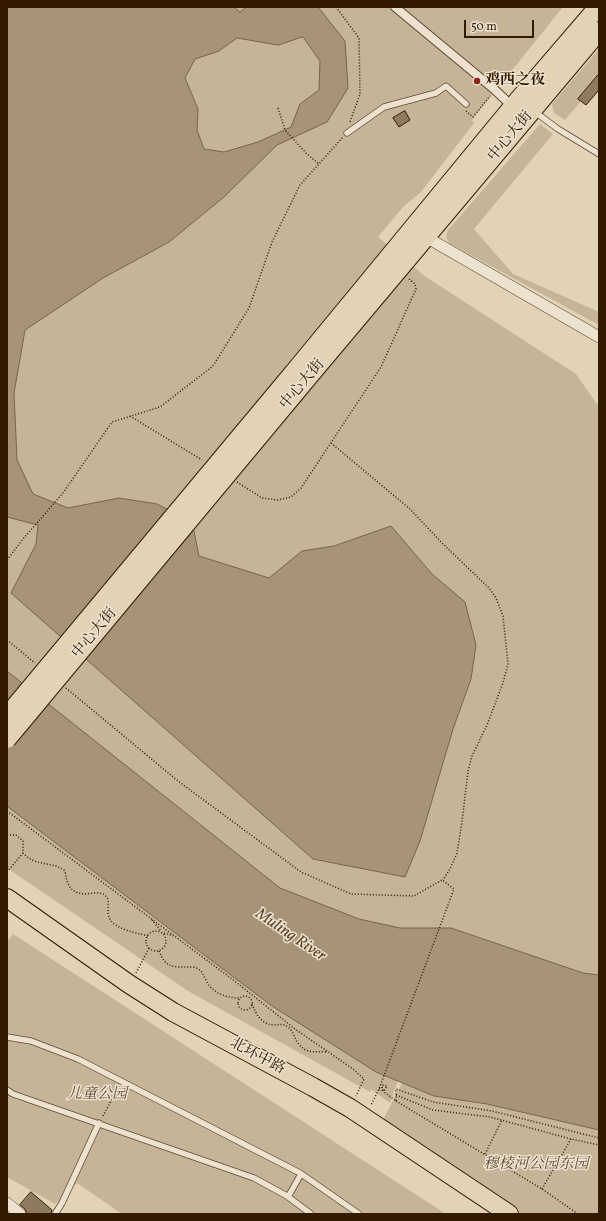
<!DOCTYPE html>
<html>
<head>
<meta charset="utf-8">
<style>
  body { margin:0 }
  #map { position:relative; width:606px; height:1221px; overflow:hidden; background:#e3d3b6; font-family:Vollkorn,serif }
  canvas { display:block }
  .frame { position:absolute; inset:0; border:8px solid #321b00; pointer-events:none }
  .scale { position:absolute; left:464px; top:20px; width:70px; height:18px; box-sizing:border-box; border:2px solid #321b00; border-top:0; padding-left:5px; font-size:12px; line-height:14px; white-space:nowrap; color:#321b00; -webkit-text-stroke:3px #ede2d0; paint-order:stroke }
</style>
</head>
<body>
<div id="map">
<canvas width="606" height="1221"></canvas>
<div class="frame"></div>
<div class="scale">50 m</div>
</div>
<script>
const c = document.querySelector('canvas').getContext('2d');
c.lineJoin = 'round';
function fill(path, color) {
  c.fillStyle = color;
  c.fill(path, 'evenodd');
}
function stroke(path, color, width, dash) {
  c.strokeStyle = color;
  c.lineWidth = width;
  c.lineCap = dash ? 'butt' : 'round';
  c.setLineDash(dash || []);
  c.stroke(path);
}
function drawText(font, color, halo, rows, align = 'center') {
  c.font = font + ' Vollkorn,"Noto Serif SC",serif';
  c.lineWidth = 3;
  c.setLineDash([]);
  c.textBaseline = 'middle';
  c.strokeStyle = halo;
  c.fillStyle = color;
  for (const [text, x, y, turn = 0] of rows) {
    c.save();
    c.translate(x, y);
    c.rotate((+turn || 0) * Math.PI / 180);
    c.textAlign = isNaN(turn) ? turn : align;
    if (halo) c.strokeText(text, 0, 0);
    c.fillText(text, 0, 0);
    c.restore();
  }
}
fill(new Path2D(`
  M 7,7 L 563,7 L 472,120 L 474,123 L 421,192 L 403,207 L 378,237 L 426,277 L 576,374 L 599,407 L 599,975 L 583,973 L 451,928 L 390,1103 L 372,1090 L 371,1089 L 370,1092 L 188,991 L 7,868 Z
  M 599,49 L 599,80 L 565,120 L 554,113 L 552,104 Z
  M 540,124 L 553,134 L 474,229 L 513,274 L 599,312 L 599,321 L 597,324 L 449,243 L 446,237 L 448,230 Z
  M 13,934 L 446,1214 L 122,1214 L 77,1183 L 55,1204 L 7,1177 L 7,942 Z
  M 402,1083 L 434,1096 L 491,1105 L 599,1130 L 599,1214 L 522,1214 L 383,1120 Z`), '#c5b497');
const water = new Path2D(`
  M 7,7 L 234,7 L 240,12 L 246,7 L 318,7 L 345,41 L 348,88 L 327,122 L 277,145 L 224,197 L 169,242 L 103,278 L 25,330 L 14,393 L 17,460 L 33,494 L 68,508 L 119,498 L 157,504 L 192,522 L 199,556 L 269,578 L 302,551 L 334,546 L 391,526 L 432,574 L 465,602 L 476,645 L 471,679 L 453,729 L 420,841 L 405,877 L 313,859 L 11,593 L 36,544 L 38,525 L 7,517 ZM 303,37 L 320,61 L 319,90 L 300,104 L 291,127 L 258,142 L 224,152 L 204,149 L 197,130 L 198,109 L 185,78 L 195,59 L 219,51 L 237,38 L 278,45 Z
  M 7,671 L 280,888 L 359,919 L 400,928 L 451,928 L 583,973 L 599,975 L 599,1130 L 487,1104 L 434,1096 L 376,1072 L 272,1006 L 20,816 L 7,806 Z`);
fill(water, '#a79478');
stroke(water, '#786448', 1);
const building = new Path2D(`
  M 599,74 L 599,90 L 586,105 L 578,99 Z
  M 405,111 L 410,120 L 399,127 L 393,118 Z
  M 31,1192 L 52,1210 L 51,1214 L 27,1214 L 25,1209 L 20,1205 Z`);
fill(building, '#8e7b5f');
stroke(building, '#321b00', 1);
const service = new Path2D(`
  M 535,112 L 558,129 L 599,154
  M 347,133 L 384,107 L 436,93 L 446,86 L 466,104
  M 7,1037 L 31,1041 L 78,1059 L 300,1173 L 359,1214
  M 7,1090 L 13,1094 L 254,1178 L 287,1196 L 311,1214
  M 288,1197 L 301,1174
  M 55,1214 L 62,1203 L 99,1123`);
const pedestrian = new Path2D(`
  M 395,7 L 495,90 L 513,107`);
const minor = new Path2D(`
  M 426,237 L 599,337
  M 7,1203 L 20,1214`);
const trunk = new Path2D(`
  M 294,372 L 519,99 L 598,7
  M 305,381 L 599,31
  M 7,898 L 129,984 L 173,1012 L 313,1087 L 350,1108 L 509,1214`);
stroke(service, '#5e492e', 7);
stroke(pedestrian, '#5e492e', 10);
stroke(minor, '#5e492e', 12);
stroke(trunk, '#321b00', 20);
stroke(new Path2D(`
  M 336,7 L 359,38 L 360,94 L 350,122
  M 278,108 L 285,130 L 306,153 L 319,164
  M 466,111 L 473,117 L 490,96
  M 130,416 L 202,460
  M 331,443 L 410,509 L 443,544 L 489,588 L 496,598 L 503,616 L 508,664 L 503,683 L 487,725 L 472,756 L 468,771 L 462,822 L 457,853 L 450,869 L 443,880
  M 237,482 L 262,498 L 278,500 L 291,497 L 301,488 L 381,367 L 416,289 L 415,284 L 408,278
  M 7,560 L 23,539 L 63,493 L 112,422 L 160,407 L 213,366 L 249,308 L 272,242 L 300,185 L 343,137
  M 7,640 L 35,663
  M 66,688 L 178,781 L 301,872 L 351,894 L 414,896 L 442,880 L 454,889 L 379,1089 L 371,1105
  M 7,811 L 232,979 L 295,1029 L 353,1069 L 364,1079 L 356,1096
  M 7,835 L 16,835 L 23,841 L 23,853 C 35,867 53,861 65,871 C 67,886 71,894 87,894 C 92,893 98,892 103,894 C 105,895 107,897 108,899 C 109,904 107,913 109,917 C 113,929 137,933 148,936
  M 7,872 L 23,853
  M 152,920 L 161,931
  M146 941a10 10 0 1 1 20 0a10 10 0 1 1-20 0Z
  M 164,933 L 174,936
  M 159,951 C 166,968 172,967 189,967 C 192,967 196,967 198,969 C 203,972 204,977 207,982 C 213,993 226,998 239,998
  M 136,973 L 149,948
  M238 1003a7 7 0 1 1 14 0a7 7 0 1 1-14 0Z
  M 252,1004 C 256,1014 261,1024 273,1025 C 278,1025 283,1023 288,1027 C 292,1030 294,1035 296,1040 C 305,1055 313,1051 328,1052
  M 382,1087 L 384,1092 L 396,1101 L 396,1089 L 433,1102 L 492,1111 L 599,1138
  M 396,1095 L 433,1110 L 490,1117 L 571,1139 L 599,1145
  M 396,1101 L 542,1189 L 578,1214
  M 103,1116 L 118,1088
  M 485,1154 L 502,1120
  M 542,1189 L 571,1139`), '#321b00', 1.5, [1, 2]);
stroke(service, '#ede2d0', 5.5);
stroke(pedestrian, '#ede2d0', 8);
stroke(minor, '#ede2d0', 11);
stroke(trunk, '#e3d3b6', 18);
const trunkBridge = new Path2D(`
  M 7,716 L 294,372
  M 7,739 L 305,381`);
stroke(trunkBridge, '#321b00', 20, []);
stroke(new Path2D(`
  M 379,1089 L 384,1091 L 386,1088 L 387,1086 L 383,1085 L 382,1087`), '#321b00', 1.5, [1, 2]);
stroke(trunkBridge, '#e3d3b6', 18);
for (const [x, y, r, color] of [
  [477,81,4,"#8f2418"]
]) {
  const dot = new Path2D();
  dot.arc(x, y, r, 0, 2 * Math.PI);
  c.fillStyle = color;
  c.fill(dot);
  stroke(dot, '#ede2d0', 1.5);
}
drawText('bold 15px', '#321b00', '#ede2d0', [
  ["鸡西之夜",485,81]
], 'left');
drawText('15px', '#321b00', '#ede2d0', [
  ["中心大街",511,137,-50],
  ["中心大街",303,385,-50],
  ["中心大街",95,634,-50],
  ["北环中路",257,1057,28]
]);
drawText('italic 15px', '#5e492d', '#ede2d0', [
  ["儿童公园",97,1095],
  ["穆棱河公园东园",536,1165]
]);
drawText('italic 16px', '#5b452a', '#ede2d0', [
  ["Muling River",290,936,34]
]);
</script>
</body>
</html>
